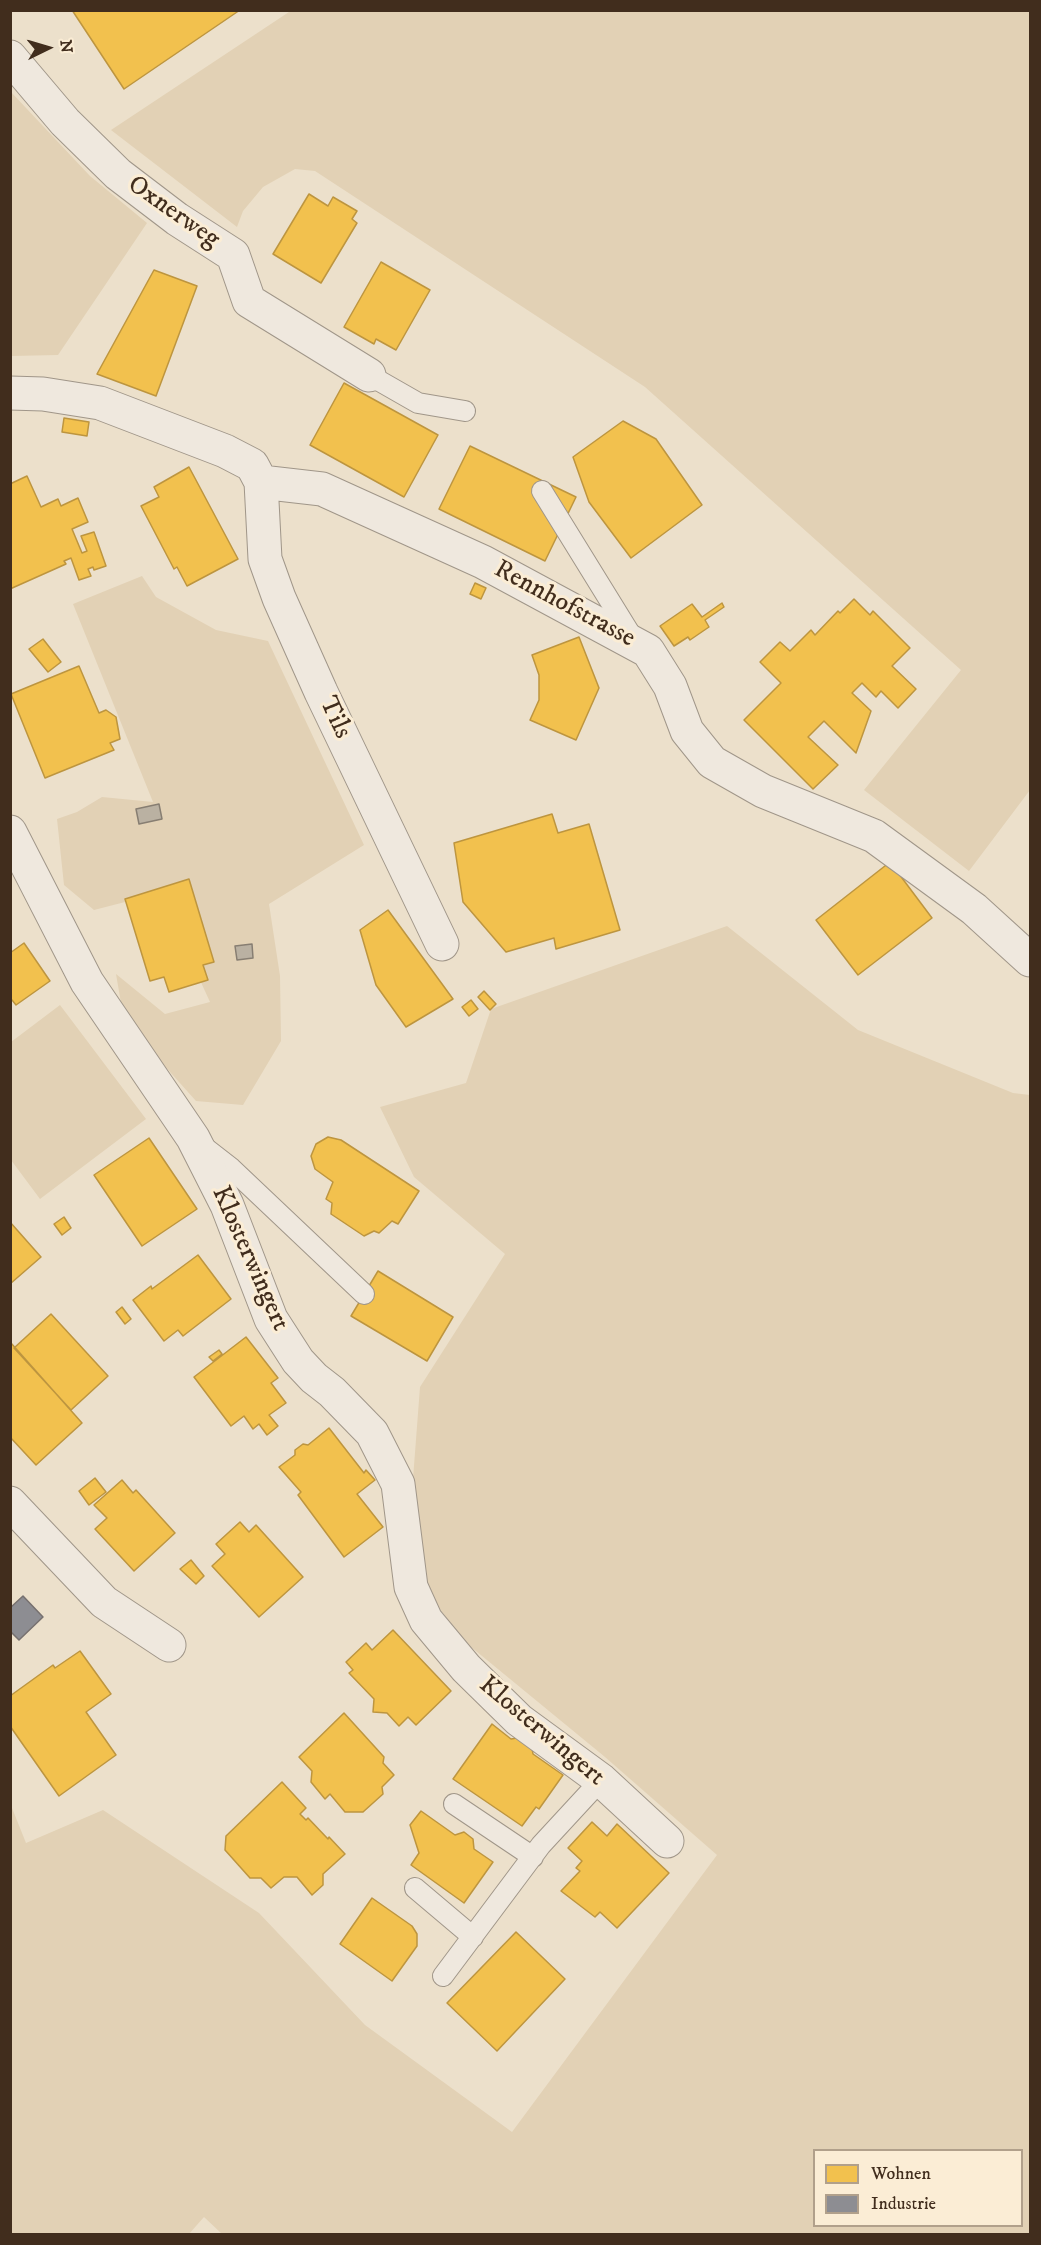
<!DOCTYPE html>
<html>
<head>
<meta charset="utf-8">
<style>
  body { margin:0 }
  #map { position:relative; width:1041px; height:2245px; overflow:hidden; background:#ece0cb; font-family:"IM FELL DW Pica",serif }
  canvas { display:block }
  .frame { position:absolute; inset:0; border:12px solid #412d1d; pointer-events:none }
  .legend { position:absolute; left:813px; top:2149px; width:210px; height:78px; box-sizing:border-box; background:#fbedd5; border:2px solid #b1a08b; margin:0; padding:8px 10px; list-style:none; font-size:18px; color:#412d1d }
  .legend li { display:flex; align-items:center; gap:12px; height:30px }
  .legend b { width:30px; border:2px solid #b1a08b }
  .north { position:absolute; left:18px; top:18px; width:60px; height:60px; -webkit-text-stroke:4px #fbedd5; paint-order:stroke; rotate:85deg; font-size:16px; font-weight:700; line-height:24px; text-align:center; color:#412d1d }
  .north::after { content:''; display:block; margin:auto; width:21px; height:27px; background:#412d1d; clip-path:polygon(50% 0,100% 100%,50% 72%,0 100%) }
</style>
</head>
<body>
<div id="map">
<canvas width="1041" height="2245"></canvas>
<div class="frame"></div>
<ul class="legend">
<li><b style="height:16px;background:#f2c14e"></b>Wohnen</li>
<li><b style="height:16px;background:#8d8d92"></b>Industrie</li>
</ul>
<div class="north">N</div>
</div>
<script>
const c = document.querySelector('canvas').getContext('2d');
c.lineJoin = 'round';
function fill(path, color) {
  c.fillStyle = color;
  c.fill(path, 'evenodd');
}
function stroke(path, color, width, dash) {
  c.strokeStyle = color;
  c.lineWidth = width;
  c.lineCap = dash ? 'butt' : 'round';
  c.setLineDash(dash || []);
  c.stroke(path);
}
function drawText(font, color, halo, rows, align = 'center') {
  c.font = font + ' "IM FELL DW Pica",serif';
  c.lineWidth = 6;
  c.setLineDash([]);
  c.textBaseline = 'middle';
  c.strokeStyle = halo;
  c.fillStyle = color;
  for (const [text, x, y, turn = 0] of rows) {
    c.save();
    c.translate(x, y);
    c.rotate((+turn || 0) * Math.PI / 180);
    c.textAlign = isNaN(turn) ? turn : align;
    if (halo) c.strokeText(text, 0, 0);
    c.fillText(text, 0, 0);
    c.restore();
  }
}
fill(new Path2D(`
  M 292,10 L 1030,11 L 1030,790 L 969,871 L 864,790 L 961,670 L 645,387 L 315,171 L 295,169 L 263,187 L 243,211 L 237,227 L 111,130 Z
  M 11,92 L 90,176 L 147,223 L 58,355 L 11,356 Z
  M 142,576 L 156,597 L 216,630 L 268,641 L 364,845 L 269,904 L 280,976 L 281,1041 L 243,1105 L 196,1101 L 162,1063 L 121,1003 L 116,974 L 165,1014 L 210,1002 L 160,893 L 94,910 L 64,885 L 57,819 L 77,812 L 102,797 L 153,802 L 73,604 Z
  M 727,926 L 858,1030 L 1013,1093 L 1030,1095 L 1030,2234 L 222,2234 L 204,2217 L 189,2234 L 11,2234 L 10,1803 L 26,1843 L 103,1810 L 259,1913 L 365,2025 L 512,2132 L 717,1855 L 605,1757 L 465,1642 L 424,1588 L 412,1492 L 420,1387 L 505,1254 L 414,1177 L 380,1107 L 466,1083 L 491,1009 ZM 814,2150 L 1022,2150 L 1022,2226 L 814,2226 Z
  M 60,1005 L 146,1119 L 40,1199 L 11,1160 L 11,1042 Z`), '#e2d1b5');
const homes = new Path2D(`
  M 72,10 L 240,10 L 124,89 Z
  M 309,194 L 328,206 L 333,197 L 357,211 L 352,219 L 357,223 L 321,283 L 273,254 Z
  M 381,262 L 430,290 L 396,350 L 376,339 L 374,344 L 344,327 Z
  M 154,270 L 197,286 L 156,396 L 97,374 Z
  M 344,383 L 438,435 L 404,497 L 310,445 Z
  M 64,418 L 89,422 L 87,436 L 62,432 Z
  M 623,421 L 656,439 L 702,505 L 631,558 L 589,502 L 573,457 Z
  M 470,446 L 576,497 L 545,561 L 439,509 Z
  M 189,467 L 238,559 L 187,586 L 177,567 L 174,569 L 141,506 L 159,497 L 154,487 Z
  M 27,476 L 41,507 L 58,499 L 61,506 L 78,498 L 88,522 L 72,529 L 82,553 L 87,551 L 81,536 L 94,532 L 106,566 L 94,570 L 93,567 L 88,569 L 91,576 L 79,580 L 71,558 L 64,561 L 66,564 L 10,589 L 10,484 Z
  M 475,583 L 486,588 L 481,599 L 470,594 Z
  M 854,599 L 870,615 L 873,611 L 910,648 L 892,666 L 916,689 L 898,708 L 881,691 L 876,697 L 862,683 L 852,693 L 871,711 L 856,753 L 824,721 L 808,737 L 838,765 L 813,789 L 744,720 L 781,683 L 760,662 L 780,642 L 790,651 L 811,630 L 815,635 L 838,611 L 840,613 Z
  M 722,603 L 724,607 L 705,620 L 709,627 L 690,640 L 688,637 L 674,646 L 660,626 L 692,604 L 702,617 Z
  M 579,637 L 599,688 L 576,740 L 530,720 L 539,700 L 539,675 L 532,655 Z
  M 43,639 L 61,662 L 48,672 L 29,649 Z
  M 79,666 L 99,713 L 106,710 L 116,717 L 120,739 L 110,743 L 114,750 L 45,778 L 11,694 Z
  M 552,814 L 558,833 L 589,824 L 620,930 L 556,949 L 554,938 L 506,952 L 463,902 L 454,843 Z
  M 890,862 L 932,918 L 858,975 L 816,920 Z
  M 189,879 L 214,962 L 203,965 L 208,980 L 169,992 L 164,977 L 150,981 L 125,899 Z
  M 388,910 L 453,999 L 406,1027 L 376,985 L 360,930 Z
  M 24,943 L 50,981 L 16,1005 L 12,1000 L 10,1001 L 10,953 Z
  M 484,991 L 496,1004 L 490,1010 L 478,997 Z
  M 471,1000 L 478,1009 L 469,1016 L 462,1007 Z
  M 328,1137 L 341,1140 L 419,1191 L 398,1224 L 392,1221 L 379,1233 L 374,1231 L 364,1236 L 331,1214 L 332,1203 L 326,1199 L 333,1182 L 315,1169 L 311,1156 L 316,1144 Z
  M 149,1138 L 197,1209 L 142,1246 L 94,1175 Z
  M 64,1217 L 71,1228 L 62,1235 L 54,1224 Z
  M 10,1222 L 41,1257 L 10,1284 Z
  M 198,1255 L 231,1299 L 183,1336 L 178,1330 L 164,1341 L 133,1300 L 151,1286 L 152,1289 Z
  M 378,1271 L 453,1317 L 427,1361 L 351,1316 Z
  M 122,1307 L 131,1319 L 125,1324 L 116,1312 Z
  M 51,1314 L 108,1376 L 71,1410 L 14,1348 Z
  M 246,1337 L 278,1378 L 271,1383 L 286,1403 L 269,1415 L 278,1426 L 267,1435 L 259,1424 L 253,1429 L 244,1416 L 231,1426 L 194,1377 Z
  M 11,1343 L 82,1423 L 36,1465 L 10,1437 Z
  M 219,1350 L 222,1354 L 213,1361 L 209,1357 Z
  M 329,1428 L 364,1473 L 366,1470 L 375,1480 L 357,1494 L 383,1527 L 344,1557 L 298,1495 L 301,1492 L 279,1467 L 295,1455 L 295,1450 L 303,1444 L 308,1445 Z
  M 95,1478 L 106,1492 L 89,1505 L 79,1491 Z
  M 122,1480 L 133,1493 L 136,1490 L 175,1533 L 134,1571 L 95,1529 L 107,1518 L 94,1505 Z
  M 240,1522 L 249,1532 L 256,1525 L 303,1577 L 259,1617 L 212,1566 L 225,1554 L 216,1544 Z
  M 191,1560 L 204,1576 L 196,1584 L 180,1569 Z
  M 393,1630 L 451,1691 L 416,1725 L 408,1717 L 399,1726 L 387,1713 L 373,1712 L 374,1699 L 349,1673 L 353,1670 L 346,1662 L 366,1643 L 372,1650 Z
  M 80,1651 L 111,1694 L 86,1712 L 116,1755 L 59,1796 L 10,1726 L 10,1696 L 53,1665 L 55,1668 Z
  M 344,1713 L 384,1757 L 383,1763 L 394,1775 L 382,1787 L 383,1794 L 363,1812 L 345,1812 L 330,1794 L 325,1799 L 311,1782 L 312,1771 L 299,1757 Z
  M 492,1724 L 511,1739 L 517,1738 L 532,1748 L 533,1754 L 563,1775 L 539,1809 L 536,1807 L 522,1826 L 453,1779 Z
  M 282,1782 L 306,1808 L 300,1814 L 306,1820 L 308,1818 L 328,1839 L 329,1837 L 345,1854 L 323,1874 L 323,1885 L 312,1895 L 297,1877 L 284,1877 L 271,1888 L 261,1878 L 250,1878 L 225,1850 L 226,1836 Z
  M 421,1811 L 455,1835 L 464,1832 L 473,1839 L 474,1849 L 493,1862 L 464,1903 L 411,1865 L 419,1853 L 410,1825 Z
  M 592,1822 L 607,1836 L 617,1824 L 669,1873 L 617,1928 L 600,1912 L 595,1917 L 561,1891 L 580,1871 L 576,1868 L 582,1861 L 568,1848 Z
  M 372,1898 L 412,1926 L 417,1934 L 417,1946 L 392,1981 L 340,1944 Z
  M 516,1932 L 565,1979 L 497,2051 L 447,2003 Z`);
fill(homes, '#f2c14e');
stroke(homes, '#bd953f', 1.5);
const industry = new Path2D(`
  M 23,1596 L 43,1617 L 19,1640 L 10,1631 L 10,1608 Z`);
fill(industry, '#8d8d92');
stroke(industry, '#76706f', 1.5);
const building = new Path2D(`
  M 159,804 L 162,819 L 139,824 L 136,809 Z
  M 252,944 L 253,958 L 237,960 L 235,946 Z`);
fill(building, '#bab1a2');
stroke(building, '#877e72', 1.5);
const lane = new Path2D(`
  M 369,375 L 418,403 L 465,411
  M 542,491 L 634,640
  M 204,1147 L 231,1168 L 364,1294
  M 454,1804 L 533,1857
  M 415,1888 L 473,1937
  M 443,1976 L 541,1845 L 601,1780`);
const street = new Path2D(`
  M 10,57 L 65,122 L 118,174 L 177,219 L 233,255 L 249,301 L 369,375
  M 10,393 L 43,394 L 100,403 L 225,451 L 252,465 L 261,482 L 322,489 L 483,562 L 648,651 L 670,686 L 687,731 L 712,762 L 763,791 L 874,836 L 974,909 L 1030,960
  M 261,482 L 265,559 L 279,598 L 321,692 L 442,944
  M 10,832 L 87,982 L 193,1138 L 227,1205 L 271,1319 L 298,1361 L 314,1378 L 332,1392 L 372,1433 L 398,1484 L 411,1587 L 426,1620 L 466,1668 L 519,1720 L 601,1780 L 667,1841
  M 10,1503 L 104,1602 L 169,1645`);
stroke(lane, '#a09689', 22);
stroke(street, '#a09689', 35);
stroke(lane, '#efe8de', 20);
stroke(street, '#efe8de', 33);
drawText('26px', '#412d1d', '#fbedd5', [
  ["Oxnerweg",173,213,35],
  ["Rennhofstrasse",564,605,28],
  ["Tils",334,718,65],
  ["Klosterwingert",249,1259,66],
  ["Klosterwingert",541,1732,40]
]);
</script>
</body>
</html>
